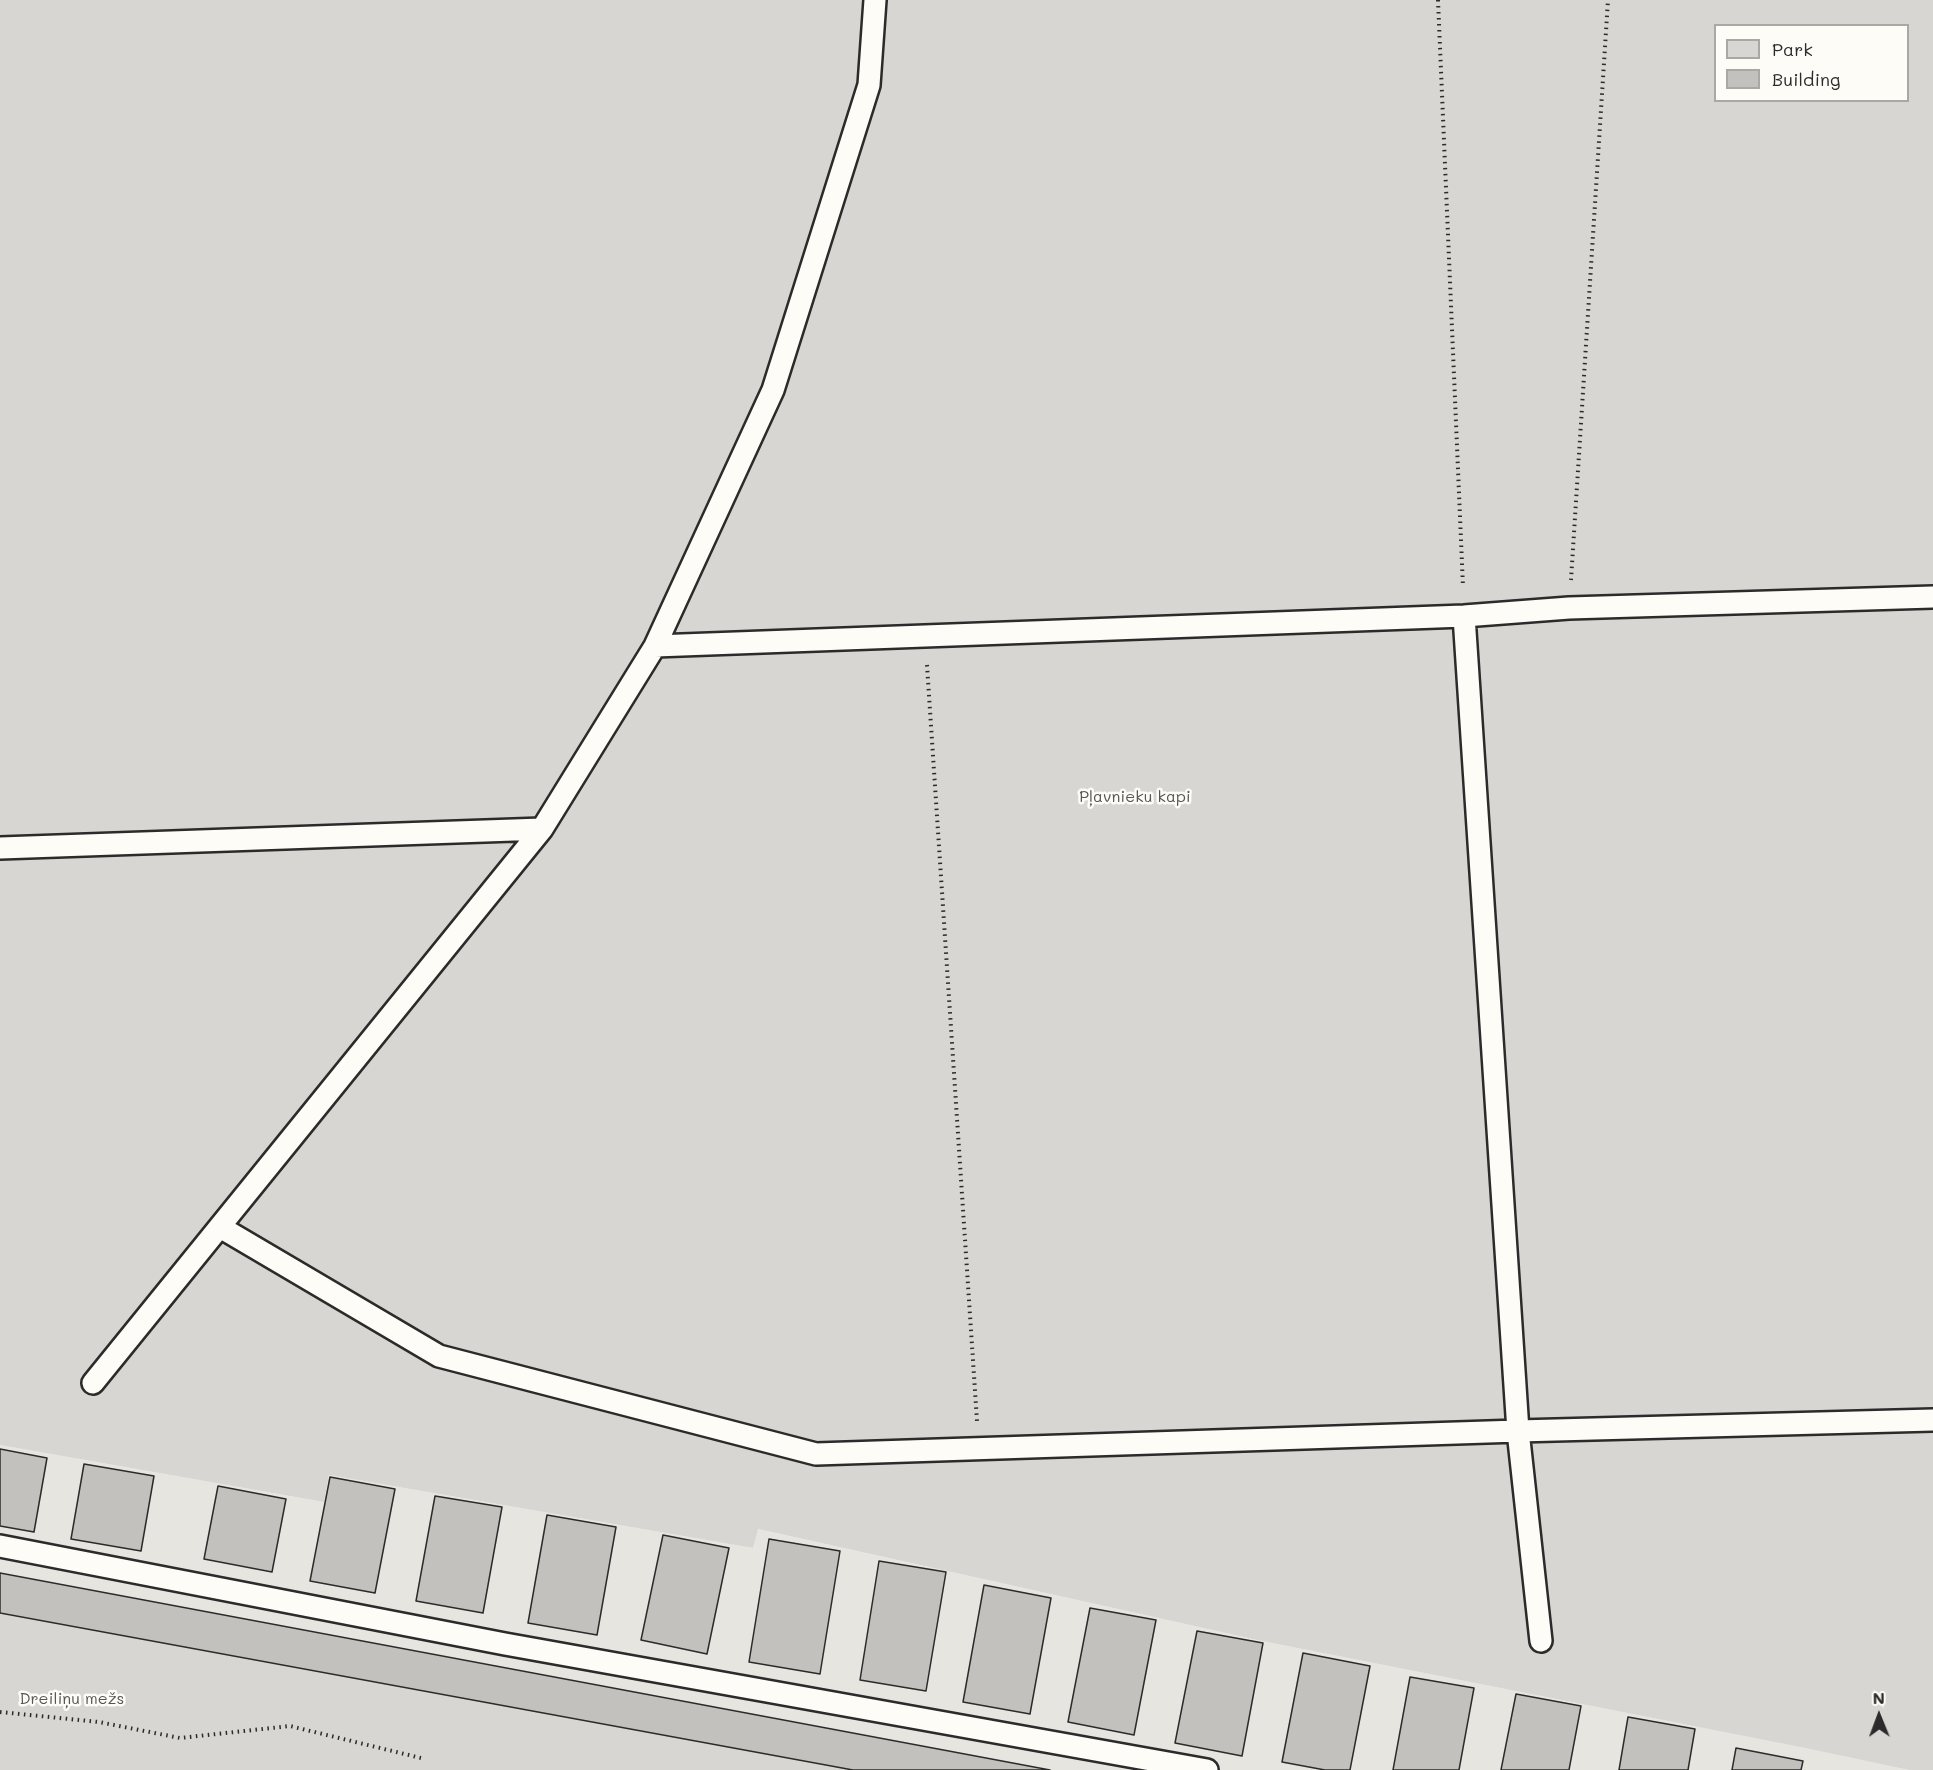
<!DOCTYPE html>
<html>
<head>
<meta charset="utf-8">
<style>
  body { margin:0 }
  #map { position:relative; width:1933px; height:1770px; overflow:hidden; background:#f5f4ef; font-family:Mali,sans-serif }
  canvas { display:block }
  .legend { position:absolute; left:1714px; top:24px; width:195px; height:78px; box-sizing:border-box; background:#fdfcf7; border:2px solid #a9a8a5; margin:0; padding:8px 10px; list-style:none; font-size:18px; color:#2b2b2b }
  .legend li { display:flex; align-items:center; gap:12px; height:30px }
  .legend b { width:30px; border:2px solid #a9a8a5 }
  .north { position:absolute; left:1849px; top:1686px; width:60px; height:60px; -webkit-text-stroke:4px #fdfcf7; paint-order:stroke; rotate:359deg; font-size:16px; font-weight:700; line-height:24px; text-align:center; color:#2b2b2b }
  .north::after { content:''; display:block; margin:auto; width:21px; height:27px; background:#2b2b2b; clip-path:polygon(50% 0,100% 100%,50% 72%,0 100%) }
</style>
</head>
<body>
<div id="map">
<canvas width="1933" height="1770"></canvas>
<ul class="legend">
<li><b style="height:16px;background:#d7d6d2"></b>Park</li>
<li><b style="height:16px;background:#c2c1be"></b>Building</li>
</ul>
<div class="north">N</div>
</div>
<script>
const c = document.querySelector('canvas').getContext('2d');
c.lineJoin = 'round';
function fill(path, color) {
  c.fillStyle = color;
  c.fill(path, 'evenodd');
}
function stroke(path, color, width, dash) {
  c.strokeStyle = color;
  c.lineWidth = width;
  c.lineCap = dash ? 'butt' : 'round';
  c.setLineDash(dash || []);
  c.stroke(path);
}
function drawText(font, color, halo, rows, align = 'center') {
  c.font = font + ' Mali,sans-serif';
  c.lineWidth = 5;
  c.setLineDash([]);
  c.textBaseline = 'middle';
  c.strokeStyle = halo;
  c.fillStyle = color;
  for (const [text, x, y, turn = 0] of rows) {
    c.save();
    c.translate(x, y);
    c.rotate((+turn || 0) * Math.PI / 180);
    c.textAlign = isNaN(turn) ? turn : align;
    if (halo) c.strokeText(text, 0, 0);
    c.fillText(text, 0, 0);
    c.restore();
  }
}
fill(new Path2D(`
  M 0,1445 L 324,1502 L 329,1475 L 753,1548 L 757,1529 L 1262,1641 L 1805,1748 L 1909,1770 L 853,1770 L 0,1613 Z`), '#e6e5e0');
fill(new Path2D(`
  M 0,0 L 1933,0 L 1933,1770 L 1909,1770 L 1805,1748 L 1262,1641 L 758,1529 L 753,1548 L 329,1475 L 324,1502 L 0,1445 ZM 1716,26 L 1908,26 L 1908,100 L 1716,100 Z
  M 0,1613 L 853,1770 L 0,1770 Z`), '#d7d6d2');
const building = new Path2D(`
  M 0,1449 L 47,1458 L 34,1532 L 0,1526 Z
  M 84,1464 L 154,1476 L 141,1551 L 71,1539 Z
  M 330,1477 L 395,1489 L 375,1593 L 310,1581 Z
  M 218,1486 L 286,1499 L 272,1572 L 204,1559 Z
  M 435,1496 L 502,1507 L 483,1613 L 416,1601 Z
  M 547,1515 L 616,1527 L 597,1635 L 528,1623 Z
  M 663,1535 L 729,1548 L 707,1654 L 641,1640 Z
  M 769,1539 L 840,1551 L 820,1674 L 749,1662 Z
  M 879,1561 L 946,1572 L 926,1691 L 860,1680 Z
  M 0,1573 L 1050,1770 L 853,1770 L 0,1613 Z
  M 984,1585 L 1051,1598 L 1030,1714 L 963,1702 Z
  M 1090,1608 L 1156,1620 L 1134,1735 L 1068,1722 Z
  M 1197,1631 L 1263,1643 L 1242,1756 L 1175,1743 Z
  M 1303,1653 L 1370,1666 L 1350,1770 L 1325,1770 L 1282,1762 Z
  M 1410,1677 L 1474,1688 L 1459,1770 L 1393,1770 Z
  M 1516,1694 L 1581,1706 L 1569,1770 L 1501,1770 Z
  M 1628,1717 L 1695,1729 L 1688,1770 L 1619,1770 Z
  M 1736,1748 L 1803,1761 L 1801,1770 L 1732,1770 Z`);
fill(building, '#c2c1be');
stroke(building, '#2b2b2b', 1.5);
const lane = new Path2D(`
  M 1464,616 L 1518,1431 L 1541,1641
  M 655,646 L 1464,616 L 1569,608 L 1933,597
  M 0,848 L 542,829
  M 220,1227 L 439,1356 L 816,1454 L 1518,1431 L 1933,1420
  M 93,1383 L 542,829 L 655,646 L 773,390 L 869,85 L 875,0
  M 0,1546 L 505,1644 L 1207,1770`);
stroke(lane, '#2b2b2b', 26);
stroke(new Path2D(`
  M 1438,0 L 1463,587
  M 1571,580 L 1608,0
  M 927,665 L 977,1421
  M 0,1712 L 99,1722 L 180,1738 L 290,1726 L 425,1759`), '#2b2b2b', 4, [1.5, 4.5]);
stroke(lane, '#fdfcf7', 21);
drawText('16px', '#565655', '#fdfcf7', [
  ["Pļavnieku kapi",1135,797],
  ["Dreiliņu mežs",72,1699]
]);
</script>
</body>
</html>
